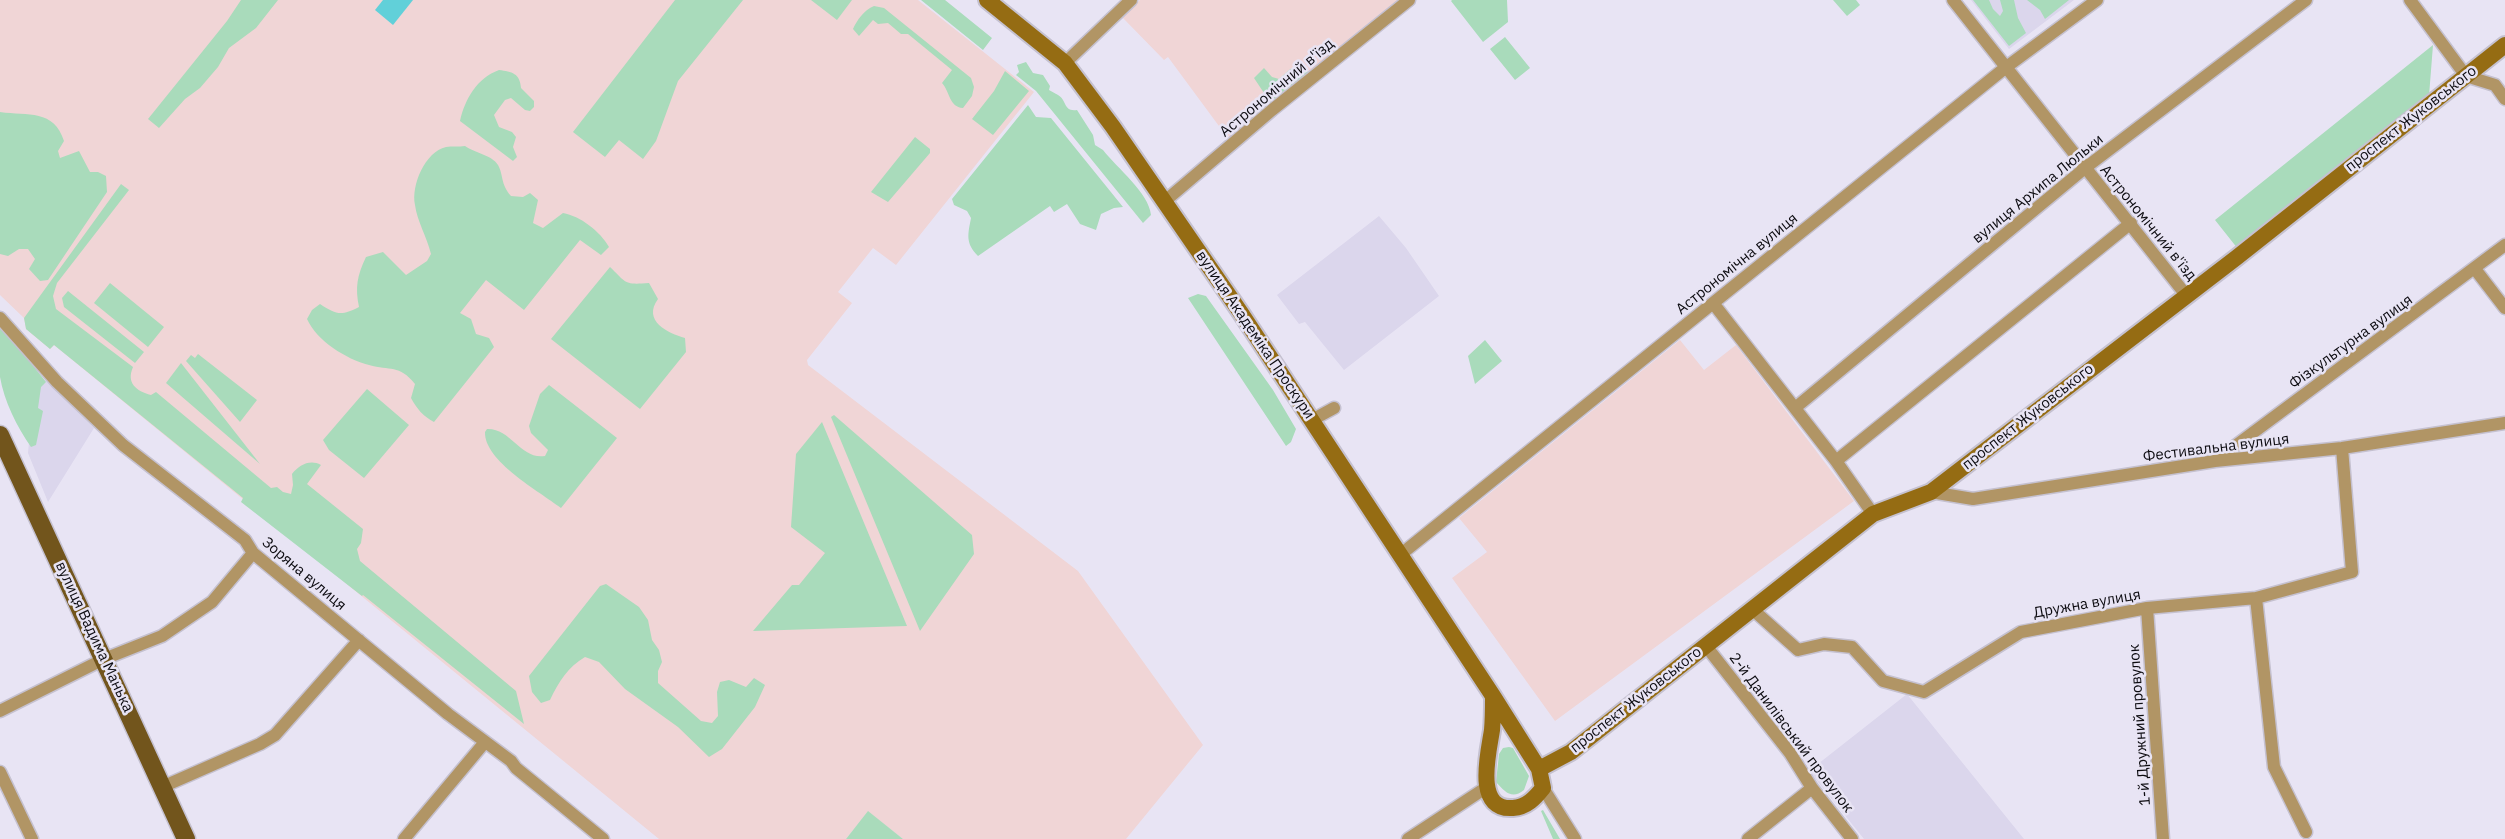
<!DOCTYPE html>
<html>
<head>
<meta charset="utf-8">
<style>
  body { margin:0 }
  canvas { display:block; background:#e8e4f4 }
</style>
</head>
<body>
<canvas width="2505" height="839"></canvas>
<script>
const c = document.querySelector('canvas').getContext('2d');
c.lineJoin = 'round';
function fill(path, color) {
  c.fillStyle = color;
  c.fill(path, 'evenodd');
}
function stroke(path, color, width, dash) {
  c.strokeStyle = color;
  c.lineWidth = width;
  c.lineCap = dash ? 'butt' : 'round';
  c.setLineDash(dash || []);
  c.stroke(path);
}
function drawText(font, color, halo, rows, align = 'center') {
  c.font = font + ' "IBM Plex Sans",sans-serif';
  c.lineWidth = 5;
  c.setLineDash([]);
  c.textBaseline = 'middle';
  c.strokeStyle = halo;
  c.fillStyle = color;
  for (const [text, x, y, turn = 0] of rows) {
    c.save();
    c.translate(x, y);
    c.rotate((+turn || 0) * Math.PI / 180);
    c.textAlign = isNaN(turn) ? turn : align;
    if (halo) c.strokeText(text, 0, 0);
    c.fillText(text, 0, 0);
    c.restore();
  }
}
fill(new Path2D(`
  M 1971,0 L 2074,0 L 2009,49 Z
  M 1379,216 L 1406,248 L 1439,296 L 1344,370 L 1305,322 L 1299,324 L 1277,295 Z
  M 41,376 L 94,428 L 48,502 L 28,453 L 33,399 Z
  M 1907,694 L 2024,839 L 1864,839 L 1809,771 Z`), '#dbd6ec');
fill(new Path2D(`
  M 0,0 L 918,0 L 1034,92 L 896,265 L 873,248 L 838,292 L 852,303 L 807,360 L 808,365 L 1078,571 L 1203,745 L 1126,839 L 903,839 L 868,812 L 846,839 L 659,839 L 54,345 L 50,349 L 26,329 L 24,318 L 0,295 Z
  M 1140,0 L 1403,0 L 1230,141 L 1168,57 L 1164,60 L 1122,17 Z
  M 1680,340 L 1704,370 L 1736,345 L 1854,501 L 1555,721 L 1452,578 L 1487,552 L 1459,518 Z`), '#f0d5d6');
fill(new Path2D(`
  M 241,0 L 278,0 L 256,28 L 229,48 L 218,67 L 200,88 L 185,99 L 159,128 L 148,119 L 227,21 Z
  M 675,0 L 743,0 L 678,81 L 656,141 L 643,159 L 619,140 L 605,157 L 573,132 Z
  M 811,0 L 852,0 L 837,20 Z
  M 921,0 L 945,0 L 992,38 L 983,50 Z
  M 1452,0 L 1507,0 L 1508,22 L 1483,42 L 1451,1 Z
  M 1833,0 L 1856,0 L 1860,5 L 1847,16 Z
  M 1973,0 L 1989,0 L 1993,9 L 2000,16 L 2003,11 L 2000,0 L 2014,0 L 2018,18 L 2026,33 L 2009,46 Z
  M 2027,0 L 2069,0 L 2045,19 L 2040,10 Z
  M 874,6 L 884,8 L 971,78 L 974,87 L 972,96 L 963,108 C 949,107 950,92 942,83 L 952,70 L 908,34 L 901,34 L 888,23 L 878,24 L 873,20 L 859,36 L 853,29 C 857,20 864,10 874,6 Z
  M 1505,37 L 1530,68 L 1515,80 L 1490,49 Z
  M 2433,45 L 2429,96 L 2238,249 L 2215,220 Z
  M 1026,62 L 1033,73 L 1043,75 L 1050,86 L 1049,90 C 1052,92 1055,93 1058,95 C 1067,100 1063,112 1077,110 L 1093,135 L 1095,145 L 1103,150 C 1117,168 1149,193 1151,215 L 1143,223 L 1036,91 L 1016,75 L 1019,72 L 1017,65 Z
  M 1301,63 L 1308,72 L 1270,102 L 1254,78 L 1264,68 L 1272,77 L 1279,79 L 1289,70 Z
  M 499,70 C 512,72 520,73 521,88 L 534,101 L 534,107 L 530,111 L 525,110 L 511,98 L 505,100 L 494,115 L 499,127 L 512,132 L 516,137 L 513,147 L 517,157 L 513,161 L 460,121 C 465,99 477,78 499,70 Z
  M 1005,71 L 1029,91 L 993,135 L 972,119 L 994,91 Z
  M 1028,105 L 1036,117 L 1051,118 L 1123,207 L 1114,208 L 1101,214 L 1096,230 L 1080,224 L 1067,204 L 1054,212 L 1050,206 L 978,256 C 965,243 968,234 971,218 L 967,211 L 954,205 L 952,199 Z
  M 0,112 C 28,116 54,109 64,141 L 58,151 L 60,158 L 79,151 L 90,172 L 98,172 L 106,176 L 107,192 L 48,280 L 40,281 L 29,269 L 35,259 L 28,249 L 19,249 L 8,256 L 0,254 Z
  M 915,137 L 930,149 L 930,153 L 888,202 L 871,192 Z
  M 465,146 C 475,153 492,155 498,165 C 504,176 500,183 511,196 L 523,197 L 530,193 L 538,200 L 533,223 L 543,228 L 563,213 C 580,216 600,231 609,247 L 601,255 L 580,240 L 524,310 L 486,280 L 460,313 L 471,319 L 476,334 L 489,338 L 494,347 L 434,422 C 423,416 417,409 411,398 L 415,384 C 399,364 390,371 369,365 C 346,359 317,341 307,319 L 312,310 L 320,304 C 337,315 341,316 359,307 C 355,287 357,276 366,257 L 383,252 L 406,275 L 427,261 L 431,254 C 427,237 417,221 415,205 C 411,185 425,152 446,147 C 452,146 459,147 465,146 Z
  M 121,184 L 129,190 L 57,283 L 53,296 L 56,309 L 133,367 C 126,383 136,391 151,395 L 156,392 L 271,488 L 277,487 L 283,492 L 291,494 L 293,485 L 292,474 C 299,465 310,459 321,465 L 307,484 L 363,529 L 361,543 L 357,549 L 360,561 L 516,691 L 524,724 L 363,595 L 362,596 L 241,502 L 243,498 L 54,345 L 50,349 L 26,329 L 24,318 Z
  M 610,267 C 627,283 623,285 649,283 L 658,299 C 642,321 668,333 685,338 L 686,352 L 640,409 L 551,339 Z
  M 110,283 L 164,327 L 148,347 L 94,303 Z
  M 68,291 L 144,352 L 135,363 L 64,307 L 62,298 Z
  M 1198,294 L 1206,296 L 1273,390 L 1296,429 L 1291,442 L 1286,446 L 1188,298 Z
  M 0,324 L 46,382 L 41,387 L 38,408 L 43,411 L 36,445 L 31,447 C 17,427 4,401 0,377 C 0,360 0,341 0,324 Z
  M 1485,340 L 1502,361 L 1475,384 L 1468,356 Z
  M 198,354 L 257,400 L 240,422 L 186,361 L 191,355 L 195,358 Z
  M 181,363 L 260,464 L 166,383 Z
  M 549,385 L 617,438 L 561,508 C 539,491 484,461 485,432 L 487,429 C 511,428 521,460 545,456 L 548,450 L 531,433 L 529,426 L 540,394 Z
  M 367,389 L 409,425 L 364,478 L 329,450 L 323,440 Z
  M 834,415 L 972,535 L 974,554 L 920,631 L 831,417 Z
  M 822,422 L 907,626 L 753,631 L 792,585 L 799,585 L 825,553 L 791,527 L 796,454 Z
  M 606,584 L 639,607 L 648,620 L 652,640 L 659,650 L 662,662 L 658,671 L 658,683 L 701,721 L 712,723 L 718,716 L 717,692 L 720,682 L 729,680 L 746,687 L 754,678 L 765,685 L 755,707 L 722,749 L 709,757 L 678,727 L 625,689 L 599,662 L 585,657 C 568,667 559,681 550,700 L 541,703 L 532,692 L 529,676 L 600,586 Z
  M 1509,747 L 1513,748 L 1529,776 L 1524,790 C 1512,800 1505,792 1496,782 L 1499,754 L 1503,748 Z
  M 1543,810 L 1560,839 L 1553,839 L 1541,811 Z
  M 868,811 L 903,839 L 846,839 Z`), '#a9dbbb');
fill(new Path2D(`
  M 383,0 L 413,0 L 393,25 L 375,10 Z`), '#61d0d9');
const street = new Path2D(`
  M 1953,0 L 2186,295
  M 2410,0 L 2466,76 L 2495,85 L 2505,99
  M 1065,63 L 1131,0
  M 1165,201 L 1272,110 L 1409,0
  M 2475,269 L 2505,308
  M 1713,303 L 1836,461 L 1873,514
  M 0,318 L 57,382 L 123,445 L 245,540 L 253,553 L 448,714 L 511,761 L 516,768 L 603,839
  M 1795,408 L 2085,168 L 2306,0
  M 1312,420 L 1334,408
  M 1836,461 L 2131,223
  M 2215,461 L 2505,245
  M 1931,492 L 1973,499 L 2215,461 L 2342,448 L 2505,423
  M 1400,555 L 2005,68 L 2097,0
  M 2256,598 L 2274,767 L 2306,832
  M 1751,608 L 1798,650 L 1824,644 L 1852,647 L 1883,681 L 1924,692 L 2021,632 L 2147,608 L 2256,598 L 2352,572 L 2342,448
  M 2147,608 L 2163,839
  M 1706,646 L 1790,753 L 1812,788 L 1852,839
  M 0,711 L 104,659 L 162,636 L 212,602 L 253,553
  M 0,772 L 32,839
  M 162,787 L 260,744 L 275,735 L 359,640
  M 1543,788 L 1575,839
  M 404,839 L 485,742
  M 1408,839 L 1487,787
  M 1748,839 L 1812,788`);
const secondary = new Path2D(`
  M 987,0 L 1065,63 L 1113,127 L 1241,313 L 1493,696 L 1539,769 L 1543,788 C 1535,798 1527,807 1513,808 C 1473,811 1489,751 1492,730 C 1493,719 1493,707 1493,696
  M 1539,769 L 1571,752 L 1873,514 L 1931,492 L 2236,258 L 2505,45`);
const primary = new Path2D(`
  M 0,435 L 186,839`);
stroke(street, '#c5c1d0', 15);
stroke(secondary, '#c5c1d0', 20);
stroke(primary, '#c5c1d0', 21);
stroke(street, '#b19565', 12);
stroke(secondary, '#956c13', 16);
stroke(primary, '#72551c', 18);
drawText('15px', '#0c0b10', '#e8e4f4', [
  ["Астрономічний в'їзд",1277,88,-40],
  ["проспект Жуковського",2411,119,-38],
  ["вулиця Архипа Люльки",2038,189,-39],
  ["Астрономічний в'їзд",2148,223,51],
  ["Астрономічна вулиця",1737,264,-39],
  ["вулиця Академіка Проскури",1255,335,56],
  ["Фізкультурна вулиця",2351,342,-36],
  ["проспект Жуковського",2028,417,-38],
  ["Фестивальна вулиця",2216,448,-7],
  ["Зоряна вулиця",304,574,40],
  ["Дружна вулиця",2087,604,-10],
  ["вулиця Вадима Манька",94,637,65],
  ["проспект Жуковського",1636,700,-38],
  ["1-й Дружний провулок",2140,725,-94],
  ["2-й Данилівський провулок",1791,733,53]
]);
</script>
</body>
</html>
